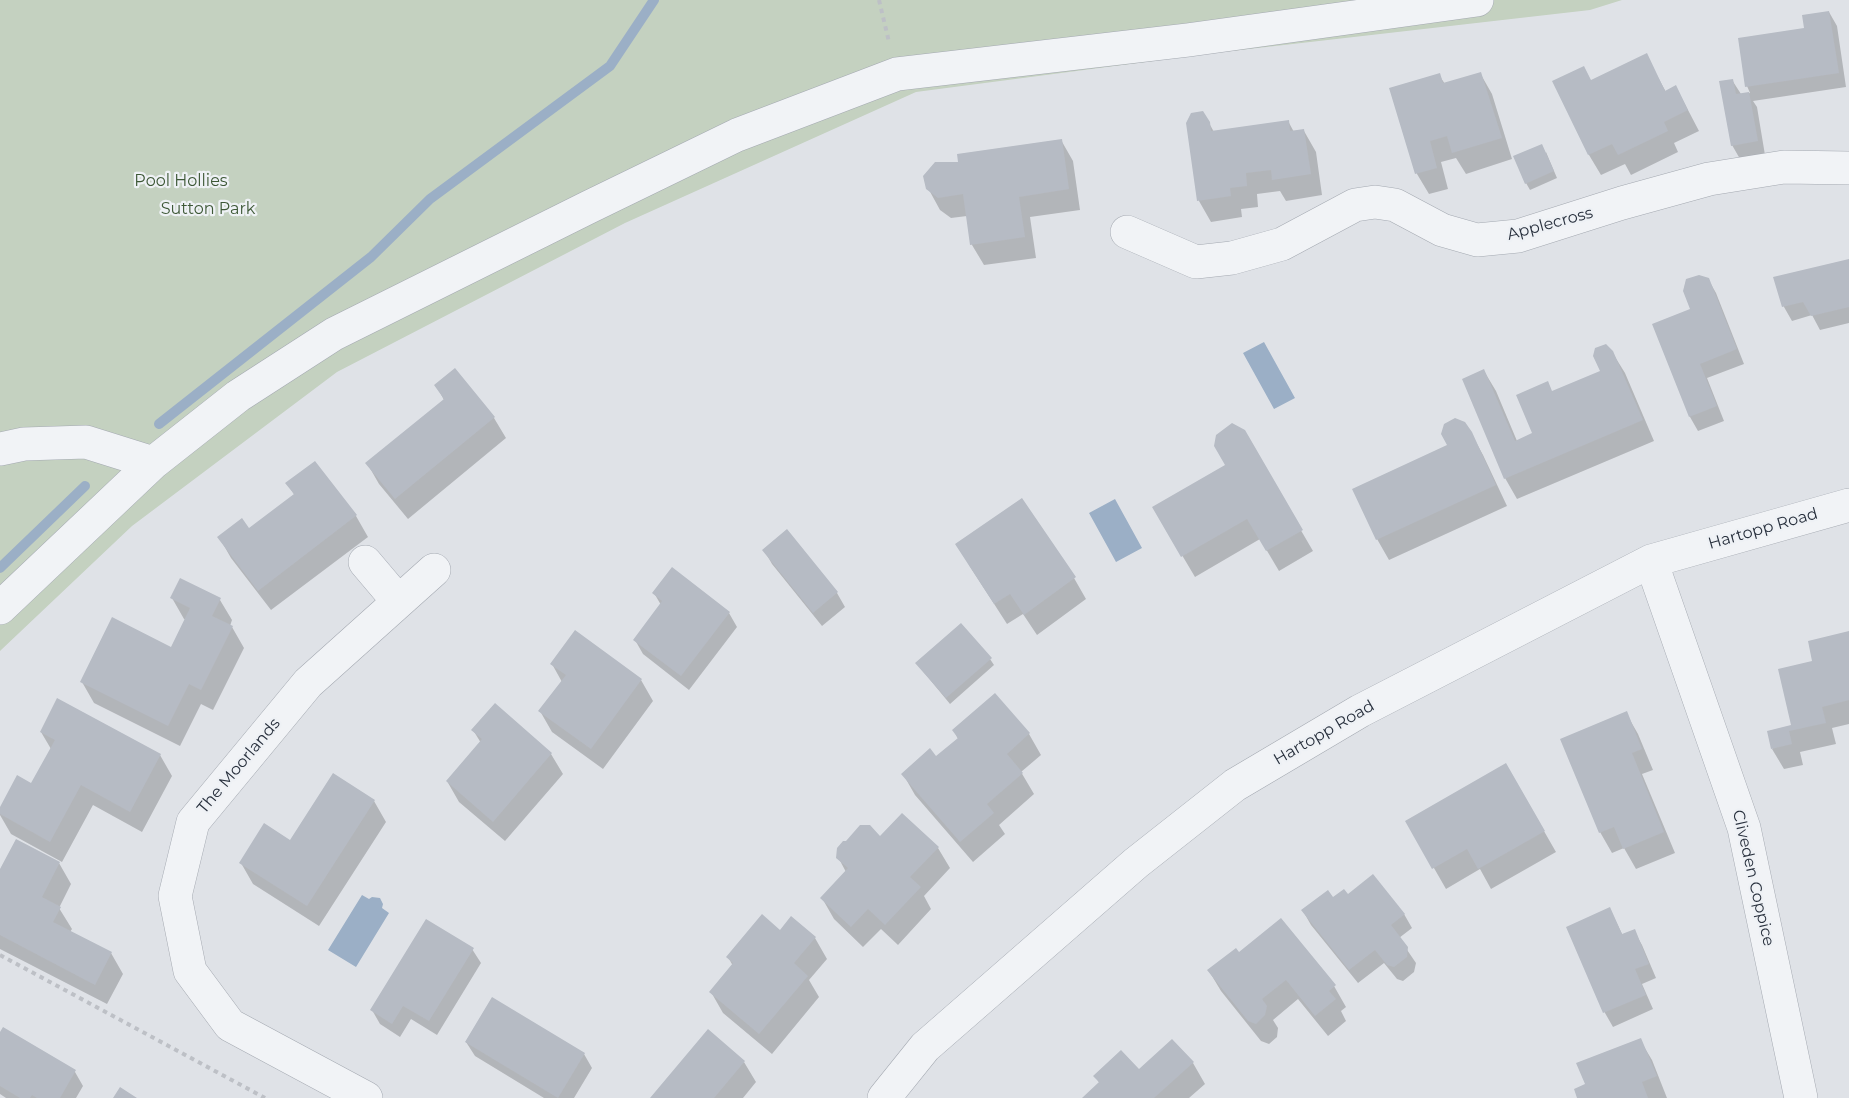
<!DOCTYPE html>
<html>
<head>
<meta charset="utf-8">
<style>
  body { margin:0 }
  canvas { display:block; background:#dfe2e7 }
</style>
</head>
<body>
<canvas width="1849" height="1098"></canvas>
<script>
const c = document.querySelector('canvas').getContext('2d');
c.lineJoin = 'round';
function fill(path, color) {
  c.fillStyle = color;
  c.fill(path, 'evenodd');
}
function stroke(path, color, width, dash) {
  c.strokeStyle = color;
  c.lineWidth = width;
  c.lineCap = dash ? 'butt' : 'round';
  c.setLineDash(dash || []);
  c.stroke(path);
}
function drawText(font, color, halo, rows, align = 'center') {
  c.font = font + ' Montserrat,sans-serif';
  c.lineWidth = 4.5;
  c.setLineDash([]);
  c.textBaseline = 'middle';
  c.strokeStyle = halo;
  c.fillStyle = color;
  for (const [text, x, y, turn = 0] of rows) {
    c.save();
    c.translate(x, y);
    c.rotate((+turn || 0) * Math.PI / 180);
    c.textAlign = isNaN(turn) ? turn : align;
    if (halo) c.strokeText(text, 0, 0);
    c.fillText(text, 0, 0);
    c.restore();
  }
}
fill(new Path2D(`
  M 0,0 L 1622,0 L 1590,10 L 1214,53 L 916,92 L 625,223 L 337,372 L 132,526 L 0,651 Z`), '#c4d1c0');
fill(new Path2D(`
  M 1264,342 L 1295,398 L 1274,409 L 1243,353 Z
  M 1115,499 L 1142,548 L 1116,562 L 1089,513 Z
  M 362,895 L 369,899 L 372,897 L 380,898 L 383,904 L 382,908 L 389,913 L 356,967 L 328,950 Z`), '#9bafc6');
fill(new Path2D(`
  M 1829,12 L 1837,26 L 1846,87 L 1753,101 L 1757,107 L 1765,155 L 1740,159 L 1732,145 L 1732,80 L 1741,94 L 1750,93 L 1747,86 Z
  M 1646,55 L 1666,92 L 1676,87 L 1699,131 L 1674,143 L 1678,152 L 1631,175 L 1625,164 L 1601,175 L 1589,155 L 1554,82 L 1591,82 Z
  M 1480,73 L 1492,94 L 1512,159 L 1466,174 L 1456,158 L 1441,162 L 1448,189 L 1429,194 L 1417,174 L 1391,89 L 1439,75 L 1445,84 Z
  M 1288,121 L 1294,132 L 1304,131 L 1316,152 L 1322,195 L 1286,201 L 1280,191 L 1257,194 L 1258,207 L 1241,209 L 1242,217 L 1211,222 L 1199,201 L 1188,124 L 1209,123 L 1214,132 Z
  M 1061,140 L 1073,161 L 1080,210 L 1030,217 L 1036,258 L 984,265 L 972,245 L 967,216 L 951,218 L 940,210 L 928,188 L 959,163 Z
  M 1546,152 L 1557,178 L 1530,190 L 1526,183 Z
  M 1849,261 L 1849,323 L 1820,330 L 1812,315 L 1792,321 L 1784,307 L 1775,278 Z
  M 1708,279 L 1716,293 L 1744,364 L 1707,378 L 1724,421 L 1698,431 L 1690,417 L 1654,324 L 1692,310 Z
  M 1612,352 L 1625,373 L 1654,441 L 1517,499 L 1505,478 L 1484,371 L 1496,391 L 1517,441 L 1534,434 L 1553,393 L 1602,372 Z
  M 436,385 L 494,418 L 506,438 L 408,519 L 379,484 L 367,463 L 444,400 Z
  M 1243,431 L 1313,551 L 1279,571 L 1260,539 L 1195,577 L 1154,508 L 1227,466 Z
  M 1471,433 L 1483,455 L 1507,506 L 1389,560 L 1377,539 L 1449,446 Z
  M 315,463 L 356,516 L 368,537 L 271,610 L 231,558 L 219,537 L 249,530 L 295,496 L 287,483 Z
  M 787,532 L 837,593 L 845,607 L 822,626 L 772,564 L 764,550 Z
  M 969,565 L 1074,578 L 1086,599 L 1037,635 L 1023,614 L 1007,624 Z
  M 654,593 L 729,613 L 737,627 L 689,690 L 643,654 L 635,640 L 661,605 Z
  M 172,598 L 220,600 L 232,620 L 230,626 L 232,627 L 244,648 L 213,710 L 201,704 L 180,746 L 94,703 L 82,682 L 172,649 L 186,620 L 184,619 Z
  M 1849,633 L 1849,724 L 1832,728 L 1836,744 L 1800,752 L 1803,765 L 1784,769 L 1772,749 L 1793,726 L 1814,662 Z
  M 990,659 L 994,665 L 950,704 L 917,664 Z
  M 552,664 L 641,680 L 653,701 L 603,769 L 552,732 L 540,711 L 562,682 Z
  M 995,695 L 1029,734 L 1041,755 L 1021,772 L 1034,794 L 999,825 L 1005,834 L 973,862 L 915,795 L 903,774 L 936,758 L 958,739 L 954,731 Z
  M 1626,713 L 1638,734 L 1653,770 L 1642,774 L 1675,853 L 1636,869 L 1624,848 L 1612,853 L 1600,832 Z
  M 473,730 L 551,754 L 563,774 L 505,841 L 459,802 L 447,781 L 481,743 Z
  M 41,732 L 160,755 L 172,776 L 142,832 L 93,805 L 62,862 L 11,834 L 0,815 L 0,810 L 32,785 L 51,749 Z
  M 1506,765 L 1556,852 L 1491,889 L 1480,869 L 1446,889 L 1407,821 Z
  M 333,775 L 374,801 L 386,822 L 319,926 L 253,884 L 241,863 L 290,842 Z
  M 880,838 L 938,848 L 950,868 L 924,896 L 931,909 L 898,945 L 881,929 L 863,947 L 834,919 L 822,898 L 846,872 L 838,857 Z
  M 59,863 L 71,884 L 59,908 L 72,929 L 70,932 L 111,953 L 123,974 L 107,1004 L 0,949 L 0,872 Z
  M 1347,896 L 1404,914 L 1412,928 L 1399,938 L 1416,963 L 1414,972 L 1403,981 L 1397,979 L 1384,963 L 1358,983 L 1311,925 L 1303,911 L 1333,899 Z
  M 1610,909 L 1623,936 L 1634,931 L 1642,945 L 1656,978 L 1642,984 L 1653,1009 L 1613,1027 L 1605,1013 L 1568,928 Z
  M 780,932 L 815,938 L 827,959 L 809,980 L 819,997 L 772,1054 L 723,1013 L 711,992 L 733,966 L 728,957 Z
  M 472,949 L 481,963 L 437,1035 L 411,1019 L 400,1037 L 380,1024 L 372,1010 Z
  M 1239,954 L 1334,986 L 1346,1007 L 1341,1011 L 1346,1021 L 1328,1036 L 1298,999 L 1273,1020 L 1278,1028 L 1277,1037 L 1269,1044 L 1261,1041 L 1221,991 L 1209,971 Z
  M 0,1035 L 75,1072 L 83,1086 L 76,1098 L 6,1098 L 0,1094 Z
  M 1640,1040 L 1652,1060 L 1667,1098 L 1579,1098 L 1587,1085 Z
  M 466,1042 L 584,1054 L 592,1068 L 574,1098 L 544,1098 L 475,1056 Z
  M 744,1062 L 756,1082 L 743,1098 L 652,1098 Z
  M 1193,1063 L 1205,1084 L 1189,1098 L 1084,1098 L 1100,1084 L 1095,1076 Z`), '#0003');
stroke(new Path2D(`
  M 159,424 L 371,257 L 430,199 L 610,66 L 654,0
  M 0,568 L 85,486`), '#9bafc6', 10);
fill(new Path2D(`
  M 1829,11 L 1839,73 L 1745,87 L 1738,38 L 1804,28 L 1802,15 Z
  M 1647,53 L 1665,91 L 1676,85 L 1688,110 L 1664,122 L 1668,131 L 1618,155 L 1612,144 L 1588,155 L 1552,81 L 1584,66 L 1591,80 Z
  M 1481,72 L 1502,138 L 1452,153 L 1447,136 L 1430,141 L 1437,168 L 1415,174 L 1389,88 L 1440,73 L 1443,83 Z
  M 1733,79 L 1736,94 L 1749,92 L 1758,141 L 1731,146 L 1719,81 Z
  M 1203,111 L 1210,122 L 1211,131 L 1289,120 L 1290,131 L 1304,129 L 1311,174 L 1272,180 L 1271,170 L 1246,173 L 1247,186 L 1230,188 L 1231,196 L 1197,201 L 1186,123 L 1191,113 Z
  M 1062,139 L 1069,189 L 1019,197 L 1025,237 L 970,245 L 963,194 L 938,198 L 926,189 L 923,176 L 935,162 L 958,162 L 957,154 Z
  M 1542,144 L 1554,171 L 1525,184 L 1513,156 Z
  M 1849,259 L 1849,307 L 1811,316 L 1803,302 L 1782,307 L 1773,277 Z
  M 1699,275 L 1709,278 L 1737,349 L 1700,364 L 1717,406 L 1689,417 L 1652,324 L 1690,309 L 1683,291 L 1686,279 Z
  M 1606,344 L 1613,351 L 1643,420 L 1504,479 L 1462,379 L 1484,369 L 1515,441 L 1532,433 L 1516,395 L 1548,381 L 1552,391 L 1600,371 L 1593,356 L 1595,348 Z
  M 455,368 L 495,417 L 395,499 L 365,463 L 444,399 L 434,385 Z
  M 1455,418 L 1465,422 L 1472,432 L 1496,485 L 1376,540 L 1352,489 L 1447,445 L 1441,434 L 1444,424 Z
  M 1232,423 L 1245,430 L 1303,530 L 1266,551 L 1247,519 L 1181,557 L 1152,507 L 1225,465 L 1214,446 L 1216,435 Z
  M 315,461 L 357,515 L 258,591 L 217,537 L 242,518 L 249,528 L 294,494 L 285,483 Z
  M 1022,498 L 1076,577 L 1024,615 L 1010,594 L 994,604 L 955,544 Z
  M 787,529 L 838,592 L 813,613 L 762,550 Z
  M 672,567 L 730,612 L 681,676 L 633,640 L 662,601 L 652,593 Z
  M 180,578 L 221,598 L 212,616 L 233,626 L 201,690 L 189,684 L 168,726 L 80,682 L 112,617 L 171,647 L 190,608 L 170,598 Z
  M 961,623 L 992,658 L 946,698 L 915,663 Z
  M 575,630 L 642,679 L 591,749 L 538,711 L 566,675 L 550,664 Z
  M 1849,631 L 1849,700 L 1822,707 L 1826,723 L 1789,731 L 1792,744 L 1771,749 L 1767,731 L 1791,725 L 1778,669 L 1812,661 L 1808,641 Z
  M 995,693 L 1030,733 L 1007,754 L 1023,773 L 987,804 L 994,813 L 960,842 L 901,774 L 930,748 L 936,756 L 958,738 L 952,730 Z
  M 57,698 L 161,754 L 130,812 L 81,785 L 50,842 L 0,814 L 0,807 L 17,775 L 31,783 L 55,740 L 40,732 Z
  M 495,703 L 552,753 L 493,822 L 446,781 L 482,739 L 471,730 Z
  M 1627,711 L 1642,749 L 1632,753 L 1664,832 L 1623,849 L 1614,827 L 1599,833 L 1560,739 Z
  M 1506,763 L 1545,831 L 1478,869 L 1467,849 L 1432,869 L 1405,821 Z
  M 333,773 L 375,800 L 307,906 L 239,863 L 264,823 L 290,840 Z
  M 902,813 L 939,847 L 910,877 L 921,887 L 885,925 L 868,909 L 851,927 L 820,898 L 848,868 L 836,858 L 837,848 L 843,841 L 846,841 L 860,825 L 870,825 L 880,836 Z
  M 16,839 L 60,862 L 42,897 L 61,907 L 53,922 L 112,952 L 95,985 L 0,935 L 0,869 Z
  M 1373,874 L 1405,914 L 1391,925 L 1408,947 L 1407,957 L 1394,967 L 1387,965 L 1375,950 L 1349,970 L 1301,910 L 1328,890 L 1333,897 L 1344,889 L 1348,894 Z
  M 1610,907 L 1622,934 L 1635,929 L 1649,964 L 1635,969 L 1646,995 L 1603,1013 L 1566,927 Z
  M 762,914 L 780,930 L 791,916 L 816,937 L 794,963 L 808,976 L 759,1034 L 709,992 L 733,963 L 726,957 Z
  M 1281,918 L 1336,985 L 1329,991 L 1336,999 L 1315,1016 L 1286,980 L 1262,999 L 1267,1006 L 1265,1015 L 1256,1024 L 1248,1021 L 1207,970 L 1236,948 L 1239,952 Z
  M 426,919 L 474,948 L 429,1021 L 403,1006 L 392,1024 L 370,1010 Z
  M 492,997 L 585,1053 L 558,1098 L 465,1042 Z
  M 3,1027 L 76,1070 L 60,1098 L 37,1098 L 32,1095 L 30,1098 L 20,1098 L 0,1086 L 0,1032 Z
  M 708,1029 L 745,1061 L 714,1098 L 650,1098 Z
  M 1641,1038 L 1657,1076 L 1642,1082 L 1648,1098 L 1577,1098 L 1574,1089 L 1585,1084 L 1576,1063 Z
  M 1172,1039 L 1194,1062 L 1154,1098 L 1082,1098 L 1099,1082 L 1093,1076 L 1121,1050 L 1139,1069 Z
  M 120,1087 L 137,1098 L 113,1098 Z`), '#b6bbc4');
const minor = new Path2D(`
  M 1127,232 L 1196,262 L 1232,258 L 1282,244 L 1355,205 L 1375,202 L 1395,205 L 1442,230 L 1477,240 L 1518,236 L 1622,203 L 1709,179 L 1784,167 L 1849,168
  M 0,449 L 24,444 L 86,442 L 153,463
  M 1651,561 L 1744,828 L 1801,1098
  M 365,562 L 398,601
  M 0,608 L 153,463 L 238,396 L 334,334 L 589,207 L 737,135 L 897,74 L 1188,40 L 1477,0
  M 366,1098 L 230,1025 L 190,971 L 175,896 L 193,822 L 308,683 L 434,570
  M 884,1098 L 925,1047 L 1136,863 L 1235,785 L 1360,711 L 1651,561 L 1849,505`);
stroke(minor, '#a4a9b1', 34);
stroke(new Path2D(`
  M 879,0 L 889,42
  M 0,955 L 265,1098`), '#bdc0c6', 4, [4.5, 4.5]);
stroke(minor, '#f1f3f6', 33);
drawText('16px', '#3d5836', '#eef1f5', [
  ["Pool Hollies",181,181],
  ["Sutton Park",208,209]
]);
drawText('16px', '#28303d', '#eef1f5', [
  ["Applecross",1550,224,-15],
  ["Hartopp Road",1763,529,-16],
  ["Hartopp Road",1324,733,-30],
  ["The Moorlands",239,766,-50],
  ["Cliveden Coppice",1753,878,77]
]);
</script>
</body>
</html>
